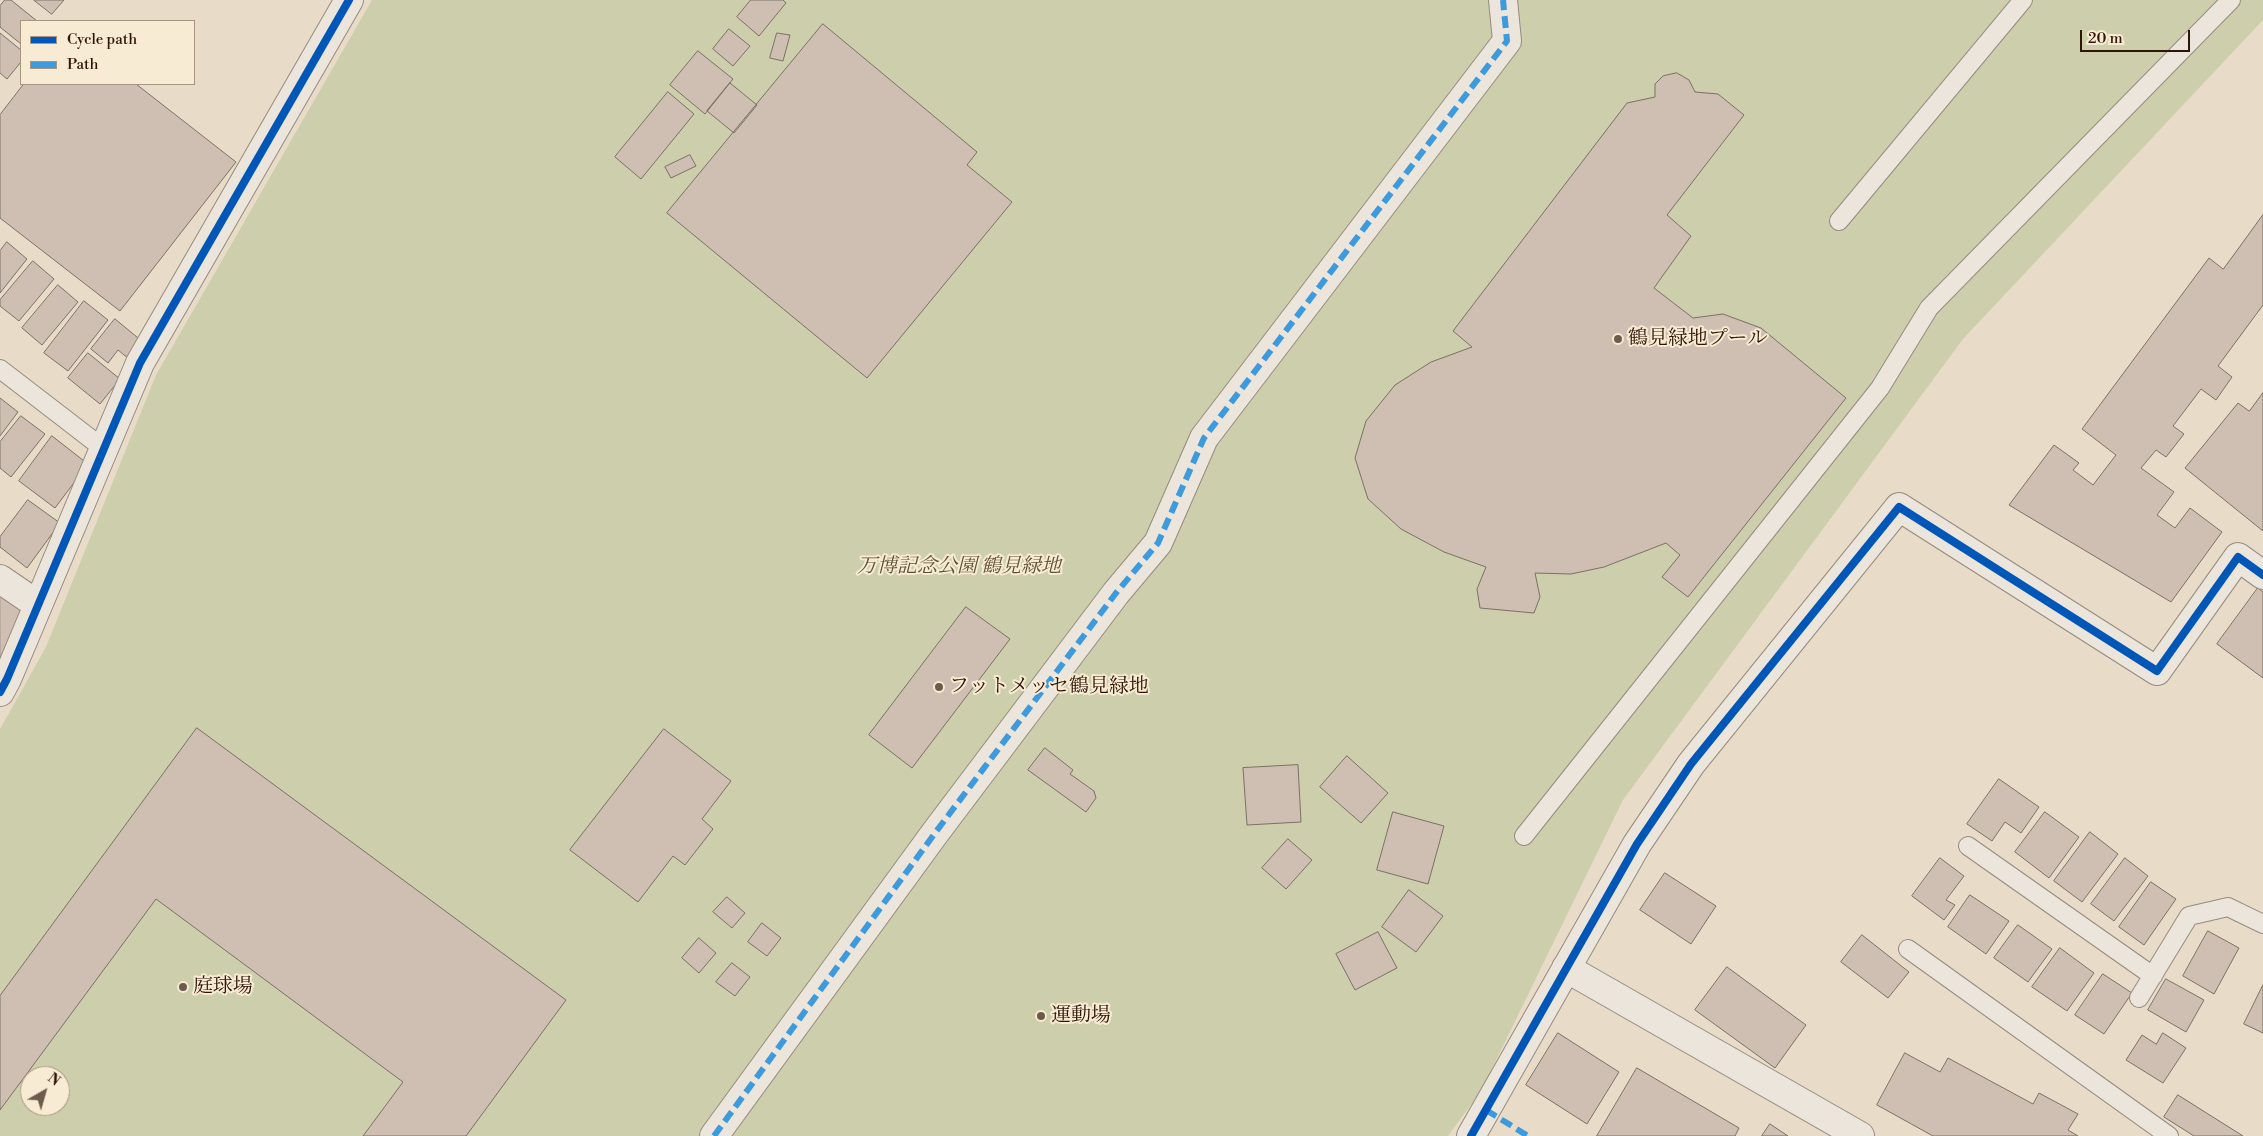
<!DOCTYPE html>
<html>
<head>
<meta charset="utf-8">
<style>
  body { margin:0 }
  #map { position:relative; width:2263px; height:1136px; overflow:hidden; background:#e8dcc9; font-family:"Libre Bodoni",serif }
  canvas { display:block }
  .legend { position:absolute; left:20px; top:20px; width:175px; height:65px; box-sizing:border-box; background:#f8ebd3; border:1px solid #a79581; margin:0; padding:6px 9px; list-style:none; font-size:15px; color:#2e1507 }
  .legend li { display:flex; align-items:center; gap:10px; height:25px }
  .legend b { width:25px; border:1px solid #a79581 }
  .north { position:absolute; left:20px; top:1066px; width:50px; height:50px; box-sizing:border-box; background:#f8ebd3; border:1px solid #a79581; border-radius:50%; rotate:38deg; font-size:14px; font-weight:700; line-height:20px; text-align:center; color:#2e1507 }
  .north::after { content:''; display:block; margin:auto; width:18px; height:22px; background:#6f5b4b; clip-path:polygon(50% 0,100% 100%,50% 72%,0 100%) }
  .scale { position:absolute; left:2080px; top:30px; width:110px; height:22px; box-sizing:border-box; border:2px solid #2e1507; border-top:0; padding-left:6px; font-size:15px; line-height:18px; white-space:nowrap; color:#2e1507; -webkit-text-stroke:4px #f8ebd3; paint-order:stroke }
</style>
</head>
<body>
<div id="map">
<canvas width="2263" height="1136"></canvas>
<ul class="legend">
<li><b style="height:6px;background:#0057b8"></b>Cycle path</li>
<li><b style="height:6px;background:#3d9add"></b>Path</li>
</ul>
<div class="north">N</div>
<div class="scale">20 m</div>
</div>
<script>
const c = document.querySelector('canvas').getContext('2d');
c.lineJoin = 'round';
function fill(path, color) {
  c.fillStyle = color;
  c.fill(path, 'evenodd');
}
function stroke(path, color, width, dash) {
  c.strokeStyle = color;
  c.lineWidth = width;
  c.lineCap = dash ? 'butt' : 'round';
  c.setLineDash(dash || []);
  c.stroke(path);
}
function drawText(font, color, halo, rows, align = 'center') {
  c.font = font + ' "Libre Bodoni","Noto Serif JP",serif';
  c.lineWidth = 4;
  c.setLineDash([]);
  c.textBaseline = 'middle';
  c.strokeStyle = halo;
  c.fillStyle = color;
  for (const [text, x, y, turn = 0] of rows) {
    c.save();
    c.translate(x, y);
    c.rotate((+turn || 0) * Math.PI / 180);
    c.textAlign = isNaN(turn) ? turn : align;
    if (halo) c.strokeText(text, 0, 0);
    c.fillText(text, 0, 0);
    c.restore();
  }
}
fill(new Path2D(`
  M 372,0 L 2263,0 L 2263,20 L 1963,339 L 1623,800 L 1481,1091 L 1448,1136 L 0,1136 L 0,729 L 46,647 L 156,375 ZM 30,1076 L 60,1076 L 60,1106 L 30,1106 Z`), '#cdceac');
const building = new Path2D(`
  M 5,0 L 11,0 L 37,21 L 21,21 L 21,44 L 0,27 L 0,6 Z
  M 34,0 L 64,0 L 52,14 Z
  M 751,0 L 783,0 L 786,3 L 759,36 L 737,17 Z
  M 823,24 L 977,152 L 967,165 L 1012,202 L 867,378 L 667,213 Z
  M 729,29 L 750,46 L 733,66 L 713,49 Z
  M 0,33 L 21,50 L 21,62 L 7,79 L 0,73 Z
  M 777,33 L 790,35 L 783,61 L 770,58 Z
  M 698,51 L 733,79 L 705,114 L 670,85 Z
  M 1677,73 L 1689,80 L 1695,92 L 1718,94 L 1744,115 L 1667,215 L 1691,236 L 1654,288 L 1693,318 L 1723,314 L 1761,328 L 1846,398 L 1688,597 L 1662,577 L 1680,555 L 1666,543 L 1604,567 L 1571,574 L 1535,573 L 1540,597 L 1534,613 L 1480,608 L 1477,589 L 1486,567 L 1444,552 L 1401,529 L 1368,499 L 1355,458 L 1366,421 L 1395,385 L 1431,362 L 1472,347 L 1453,331 L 1627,103 L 1655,97 L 1655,84 L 1663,76 Z
  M 730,83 L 757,105 L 734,133 L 707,111 Z
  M 24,84 L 136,84 L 236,162 L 120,311 L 0,218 L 0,115 Z
  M 668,92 L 694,114 L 641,179 L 615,157 Z
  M 690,155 L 696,166 L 671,178 L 665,167 Z
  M 2263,215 L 2263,305 L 2218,366 L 2232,377 L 2216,400 L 2201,389 L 2173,426 L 2184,434 L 2166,457 L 2156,450 L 2141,468 L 2174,492 L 2157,515 L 2175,528 L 2190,508 L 2222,532 L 2171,602 L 2009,505 L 2054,445 L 2079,463 L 2073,470 L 2093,485 L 2116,455 L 2082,429 L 2209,258 L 2223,269 Z
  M 7,242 L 27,259 L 0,293 L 0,251 Z
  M 33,261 L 54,279 L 19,321 L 0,306 L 0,300 Z
  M 58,285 L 78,302 L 42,345 L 22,328 Z
  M 84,301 L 108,320 L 68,371 L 44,353 Z
  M 115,319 L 143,342 L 129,359 L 118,350 L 108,363 L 91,349 Z
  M 88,353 L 120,379 L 100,404 L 68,378 Z
  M 2263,393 L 2263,531 L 2185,468 L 2238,403 L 2249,411 Z
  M 0,398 L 18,412 L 0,436 Z
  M 21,416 L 45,434 L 11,477 L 0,468 L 0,442 Z
  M 52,436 L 88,464 L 55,508 L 19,481 Z
  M 28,500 L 60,523 L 27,568 L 0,547 L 0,537 Z
  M 2258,588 L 2263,592 L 2263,678 L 2217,644 Z
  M 0,596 L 21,610 L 16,640 L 0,664 Z
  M 966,607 L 1010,639 L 912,768 L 869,735 Z
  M 197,728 L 566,1000 L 466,1136 L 363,1136 L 403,1082 L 156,899 L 0,1110 L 0,996 Z
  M 664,729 L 731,781 L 702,819 L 713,829 L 685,865 L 673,856 L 638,902 L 570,850 Z
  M 1045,748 L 1073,770 L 1070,774 L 1094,791 L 1096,798 L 1086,812 L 1028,770 Z
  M 1347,756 L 1388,793 L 1361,823 L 1320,787 Z
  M 1298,765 L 1301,822 L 1247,825 L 1243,768 Z
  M 1999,779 L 2039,807 L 2021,833 L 2005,822 L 1992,841 L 1967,824 Z
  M 1393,812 L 1444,826 L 1428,884 L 1377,870 Z
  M 2045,812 L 2079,837 L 2049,878 L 2015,852 Z
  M 2090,832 L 2118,854 L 2082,902 L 2054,881 Z
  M 1288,839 L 1312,860 L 1286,889 L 1262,868 Z
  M 1940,858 L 1964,876 L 1946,900 L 1955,905 L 1944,920 L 1912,896 Z
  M 2125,858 L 2148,876 L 2114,921 L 2091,904 Z
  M 1665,873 L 1716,906 L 1691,944 L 1640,910 Z
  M 2151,882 L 2176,899 L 2144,945 L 2119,927 Z
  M 1409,890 L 1443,916 L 1416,952 L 1382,927 Z
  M 1970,895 L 2009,921 L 1986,954 L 1948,927 Z
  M 727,897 L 745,913 L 732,928 L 713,912 Z
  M 762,923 L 781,938 L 767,956 L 748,942 Z
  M 2018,925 L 2052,949 L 2028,982 L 1994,958 Z
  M 2208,931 L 2239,948 L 2214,994 L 2183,976 Z
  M 1378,932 L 1397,968 L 1355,990 L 1336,954 Z
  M 1862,935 L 1909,972 L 1888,998 L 1841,962 Z
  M 699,938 L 716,953 L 699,973 L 682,958 Z
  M 2060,948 L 2094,973 L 2067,1011 L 2032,987 Z
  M 732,963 L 750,977 L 735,996 L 716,982 Z
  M 1727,967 L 1806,1025 L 1775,1068 L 1695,1010 Z
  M 2103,974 L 2132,993 L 2104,1034 L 2075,1015 Z
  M 2166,979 L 2204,1000 L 2186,1032 L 2148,1010 Z
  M 2263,985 L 2263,1033 L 2244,1024 Z
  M 1558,1033 L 1619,1072 L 1587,1124 L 1526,1085 Z
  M 2163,1033 L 2186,1048 L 2163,1083 L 2126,1060 L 2142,1035 L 2156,1044 Z
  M 1905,1053 L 1940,1072 L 1948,1058 L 2033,1104 L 2039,1093 L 2078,1114 L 2068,1130 L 2078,1136 L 1933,1136 L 1877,1105 Z
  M 1637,1068 L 1739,1128 L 1735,1136 L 1597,1136 Z
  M 2178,1095 L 2243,1136 L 2194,1136 L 2164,1117 Z
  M 1770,1124 L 1788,1136 L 1762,1136 Z`);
fill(building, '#cfbeb2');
stroke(building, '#7b7165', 1);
const lane = new Path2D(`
  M 1839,221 L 2023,0
  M 0,369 L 104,449
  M 1524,836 L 1880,388 L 1929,308 L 2231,0
  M 1968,846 L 2153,976
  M 1908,949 L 2169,1136
  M 2139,998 L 2189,916 L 2228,907 L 2263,924`);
const street = new Path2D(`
  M 0,579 L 38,605
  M 0,692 L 7,679 L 140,363 L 349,0
  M 1566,968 L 1860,1136
  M 714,1136 L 935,833 L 1116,593 L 1158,543 L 1204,438 L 1507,41 L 1503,0
  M 1471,1136 L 1637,844 L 1691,764 L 1899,507 L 2157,671 L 2238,557 L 2263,575`);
stroke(lane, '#968b7f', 20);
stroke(street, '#968b7f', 30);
stroke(lane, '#ebe5dc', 18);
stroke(street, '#ebe5dc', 28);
stroke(new Path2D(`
  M 1486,1110 L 1528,1136
  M 714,1136 L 935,833 L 1116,593 L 1158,543 L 1204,438 L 1507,41 L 1503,0`), '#3d9add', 6, [12, 6]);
stroke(new Path2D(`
  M 0,692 L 7,679 L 140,363 L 349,0
  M 1471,1136 L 1637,844 L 1691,764 L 1899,507 L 2157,671 L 2238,557 L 2263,575`), '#0057b8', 8);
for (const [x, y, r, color] of [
  [1618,339,5,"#6f5b4b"],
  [939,687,5,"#6f5b4b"],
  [183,987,5,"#6f5b4b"],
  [1041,1016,5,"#6f5b4b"]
]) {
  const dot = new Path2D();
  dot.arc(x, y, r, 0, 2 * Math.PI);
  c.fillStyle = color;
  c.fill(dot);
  stroke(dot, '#f8ebd3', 2);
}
drawText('20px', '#2e1507', '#f8ebd3', [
  ["鶴見緑地プール",1628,339],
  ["フットメッセ鶴見緑地",949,687],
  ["庭球場",193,987],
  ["運動場",1051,1016]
], 'left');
drawText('italic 20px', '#5e5238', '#f8ebd3', [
  ["万博記念公園 鶴見緑地",959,567]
]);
</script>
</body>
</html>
